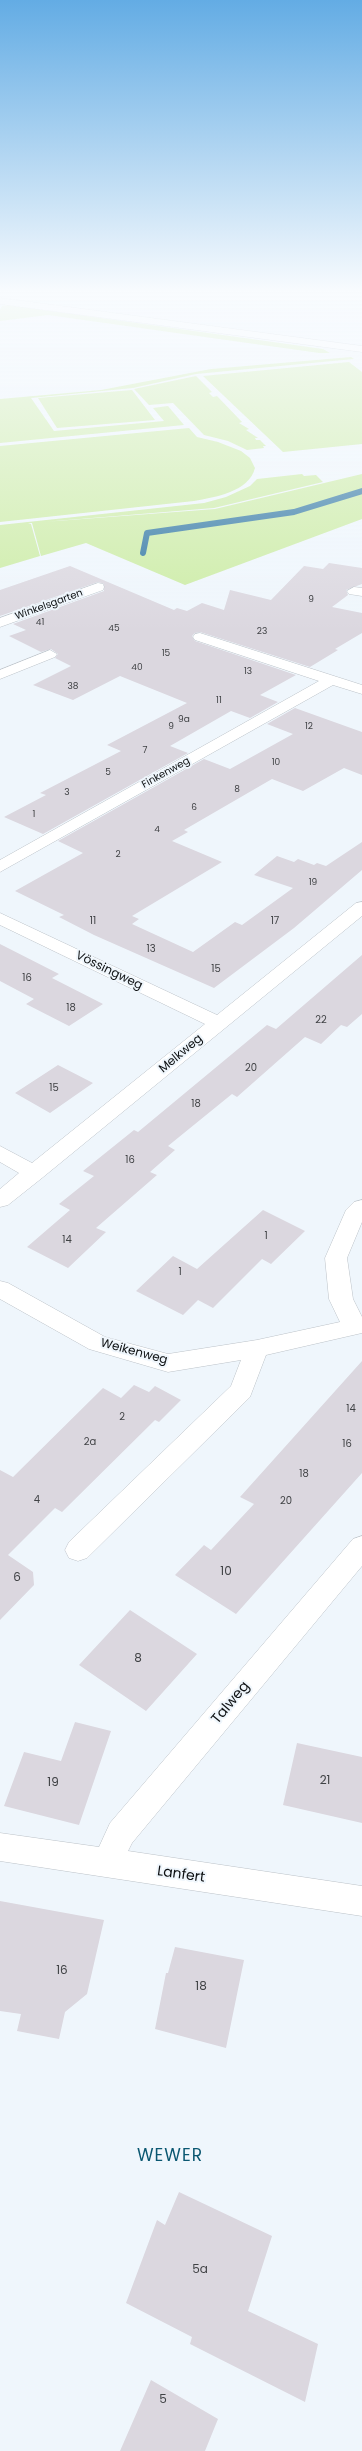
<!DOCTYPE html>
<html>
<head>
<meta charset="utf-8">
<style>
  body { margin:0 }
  canvas { display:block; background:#eff6fc }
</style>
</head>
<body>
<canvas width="362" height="2451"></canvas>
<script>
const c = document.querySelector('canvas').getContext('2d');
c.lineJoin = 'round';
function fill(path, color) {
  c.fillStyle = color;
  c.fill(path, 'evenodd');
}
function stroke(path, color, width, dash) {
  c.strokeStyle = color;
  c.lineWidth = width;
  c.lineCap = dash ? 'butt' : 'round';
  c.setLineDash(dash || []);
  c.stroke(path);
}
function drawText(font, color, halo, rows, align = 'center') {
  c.font = font + ' Poppins,sans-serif';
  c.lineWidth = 4;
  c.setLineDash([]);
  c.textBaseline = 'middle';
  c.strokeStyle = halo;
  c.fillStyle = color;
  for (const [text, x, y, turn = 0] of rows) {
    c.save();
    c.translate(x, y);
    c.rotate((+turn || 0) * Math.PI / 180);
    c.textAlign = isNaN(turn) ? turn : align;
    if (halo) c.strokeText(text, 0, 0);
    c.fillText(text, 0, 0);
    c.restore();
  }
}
fill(new Path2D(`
  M 8,305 L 323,349 L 330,353 L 319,353 L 48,315 L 0,321 L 0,310 L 2,306 Z
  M 351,357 L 354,359 L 196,374 L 133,388 L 31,398 L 54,431 L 164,421 L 153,408 L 168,406 L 184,425 L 0,443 L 0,399 L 101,390 L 211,369 Z
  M 349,362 L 362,372 L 362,444 L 283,452 L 203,376 Z
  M 196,376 L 212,392 L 209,393 L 213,397 L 217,396 L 242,422 L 239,423 L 249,429 L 246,430 L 258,438 L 255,438 L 256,440 L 260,440 L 266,446 L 263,446 L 264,448 L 247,450 L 228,441 L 204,435 L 173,403 L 149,405 L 134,389 Z
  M 132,390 L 155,420 L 57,428 L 38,398 Z
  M 189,428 L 197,437 L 218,442 L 241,451 L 250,458 L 255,468 C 249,492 215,497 194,501 L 0,522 L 0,446 Z
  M 302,474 L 304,476 L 316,475 L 323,482 L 214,508 L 43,522 L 215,509 L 362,474 L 362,519 L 185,585 L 86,543 L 41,556 L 32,523 L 28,523 L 31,524 L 40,556 L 0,568 L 0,525 L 204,503 L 226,497 L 250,486 L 257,479 Z`), '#cceca4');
stroke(new Path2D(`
  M 143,553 L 147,533 L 294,512 L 362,491`), '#2d74a0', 6);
fill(new Path2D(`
  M 329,563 L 362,568 L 362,584 L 346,590 L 348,595 L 332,607 L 362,613 L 362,633 L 335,649 L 338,650 L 310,667 L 200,632 L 195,633 L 192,636 L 195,641 L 296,675 L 260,695 L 278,702 L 250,718 L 231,711 L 170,746 L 188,753 L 43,834 L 4,817 L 46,795 L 40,793 L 121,751 L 107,745 L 187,703 L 120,676 L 73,700 L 33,685 L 71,666 L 55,658 L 58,654 L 51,649 L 41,652 L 9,636 L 26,630 L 13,624 L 104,591 L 104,584 L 98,582 L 0,616 L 0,590 L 70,566 L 174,610 L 177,608 L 187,611 L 202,603 L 224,610 L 230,590 L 271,600 L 304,566 L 323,569 Z
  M 295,708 L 362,732 L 362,775 L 344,768 L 303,791 L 272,779 L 184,830 L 188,832 L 172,841 L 222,862 L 132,916 L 139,919 L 132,924 L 193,952 L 235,922 L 242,925 L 293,888 L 254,875 L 277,856 L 294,862 L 298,859 L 314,865 L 317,863 L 326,866 L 362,842 L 362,870 L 294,928 L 214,988 L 94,935 L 59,917 L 64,915 L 15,891 L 83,853 L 58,841 L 204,759 L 230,769 L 293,734 L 267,724 Z
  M 0,944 L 59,974 L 52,978 L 103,1004 L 69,1026 L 26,1004 L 34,999 L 0,981 Z
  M 362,955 L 362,1014 L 347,1027 L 341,1025 L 321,1044 L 305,1037 L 237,1097 L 232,1094 L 168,1146 L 175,1150 L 150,1172 L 157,1175 L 96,1228 L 106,1232 L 68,1268 L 27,1247 L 70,1210 L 59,1204 L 94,1176 L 83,1171 L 134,1130 L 138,1132 L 267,1025 L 276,1029 Z
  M 58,1065 L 93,1083 L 50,1113 L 15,1093 Z
  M 263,1210 L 305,1231 L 271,1264 L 262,1259 L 213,1308 L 198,1300 L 183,1315 L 136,1291 L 173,1256 L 197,1269 Z
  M 362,1361 L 362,1473 L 236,1614 L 175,1575 L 204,1545 L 211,1550 L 254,1504 L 240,1497 Z
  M 134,1385 L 149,1392 L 155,1386 L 181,1400 L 159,1422 L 155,1420 L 62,1512 L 55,1508 L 8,1555 L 33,1572 L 34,1585 L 0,1620 L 0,1470 L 13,1477 L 103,1388 L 121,1398 Z
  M 130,1610 L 197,1654 L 146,1711 L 79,1665 Z
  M 75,1722 L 111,1731 L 79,1825 L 4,1806 L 24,1752 L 61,1761 Z
  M 297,1743 L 362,1757 L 362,1823 L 283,1805 Z
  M 0,1901 L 104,1920 L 87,1994 L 65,2012 L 59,2039 L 17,2031 L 21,2014 L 0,2011 Z
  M 175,1947 L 244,1960 L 226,2048 L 155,2029 L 166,1973 L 168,1973 Z
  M 179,2192 L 272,2236 L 248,2311 L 318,2344 L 305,2402 L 190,2344 L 192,2337 L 126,2303 L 157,2220 L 165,2225 Z
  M 151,2380 L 218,2419 L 205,2451 L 120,2451 Z`), '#dbd7df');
const street = new Path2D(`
  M 98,583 L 103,584 L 104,587 L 103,590 L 0,627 L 0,618 Z
  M 354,587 L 362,588 L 362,596 L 349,594 L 347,591 Z
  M 200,633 L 362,685 L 362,694 L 333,685 L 0,872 L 0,860 L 319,681 L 195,640 L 193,637 L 195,634 Z
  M 50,650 L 57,654 L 55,657 L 0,679 L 0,670 Z
  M 362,902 L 362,916 L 42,1178 L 8,1205 L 0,1207 L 0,1189 L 19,1173 L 0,1162 L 0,1146 L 32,1163 L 205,1024 L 0,925 L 0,913 L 217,1015 L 356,903 Z
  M 362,1200 L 362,1222 L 347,1258 L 353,1299 L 362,1317 L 362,1333 L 266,1355 L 250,1397 L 87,1558 L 78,1561 L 69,1558 L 65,1550 L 69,1542 L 231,1386 L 241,1360 L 168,1372 L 89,1349 L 0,1299 L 0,1281 L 8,1283 L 105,1337 L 168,1354 L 257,1340 L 340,1322 L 329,1299 L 325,1258 L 346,1210 L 354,1202 Z
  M 362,1536 L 362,1566 L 132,1843 L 128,1851 L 362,1886 L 362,1916 L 0,1861 L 0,1833 L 99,1847 L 110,1823 L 353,1539 Z`);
const secondary = new Path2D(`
  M 0,298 L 362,346 L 362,352 L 0,304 Z`);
stroke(street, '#bcc2c8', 1);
stroke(secondary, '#bcc2c8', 1);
fill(street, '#fff');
fill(secondary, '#fff');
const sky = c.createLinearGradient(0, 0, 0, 632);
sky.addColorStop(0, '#63ace4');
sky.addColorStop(0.46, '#f8fbfe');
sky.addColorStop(1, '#f8fbfe00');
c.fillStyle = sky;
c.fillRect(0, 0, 362, 632);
drawText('9px', '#404245', null, [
  ["9",311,600],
  ["41",40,623],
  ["45",114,629],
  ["23",262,632],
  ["15",166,654],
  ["40",137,668],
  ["13",248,672],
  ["38",73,687],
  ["11",219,701],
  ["9a",184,720],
  ["9",171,727],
  ["12",309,727],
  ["7",145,751],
  ["10",276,763],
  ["5",108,773],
  ["8",237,790],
  ["3",67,793],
  ["6",194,808],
  ["1",34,815],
  ["4",157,830],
  ["2",118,855],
  ["19",313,883]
]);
drawText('10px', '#0d1012', '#eff6fc', [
  ["Winkelsgarten",49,605,-20],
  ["Finkenweg",166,773,-29]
]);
drawText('10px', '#404245', null, [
  ["11",93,921],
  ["17",275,921],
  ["13",151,949],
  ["15",216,969],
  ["16",27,978],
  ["18",71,1008],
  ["22",321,1020],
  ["20",251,1068],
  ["15",54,1088],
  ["18",196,1104],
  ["16",130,1160],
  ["1",266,1236],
  ["14",67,1240],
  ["1",180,1272],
  ["14",351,1409],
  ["2",122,1417],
  ["2a",90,1442],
  ["16",347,1444],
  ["18",304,1474],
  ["4",37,1500],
  ["20",286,1501]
]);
drawText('12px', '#0d1012', '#eff6fc', [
  ["Vössingweg",109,971,26],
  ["Melkweg",181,1054,-40],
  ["Weikenweg",134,1352,15]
]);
drawText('12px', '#404245', null, [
  ["10",226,1572],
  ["6",17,1578],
  ["8",138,1659],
  ["21",325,1781],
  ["19",53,1783],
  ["16",62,1971],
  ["18",201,1987],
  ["5a",200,2270],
  ["5",163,2400]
]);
drawText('14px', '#0d1012', '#eff6fc', [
  ["Talweg",231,1703,-50],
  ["Lanfert",181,1875,8]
]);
c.letterSpacing = '1px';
drawText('17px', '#0a5771', '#eff6fc', [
  ["WEWER",170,2157]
]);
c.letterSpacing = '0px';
</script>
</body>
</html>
